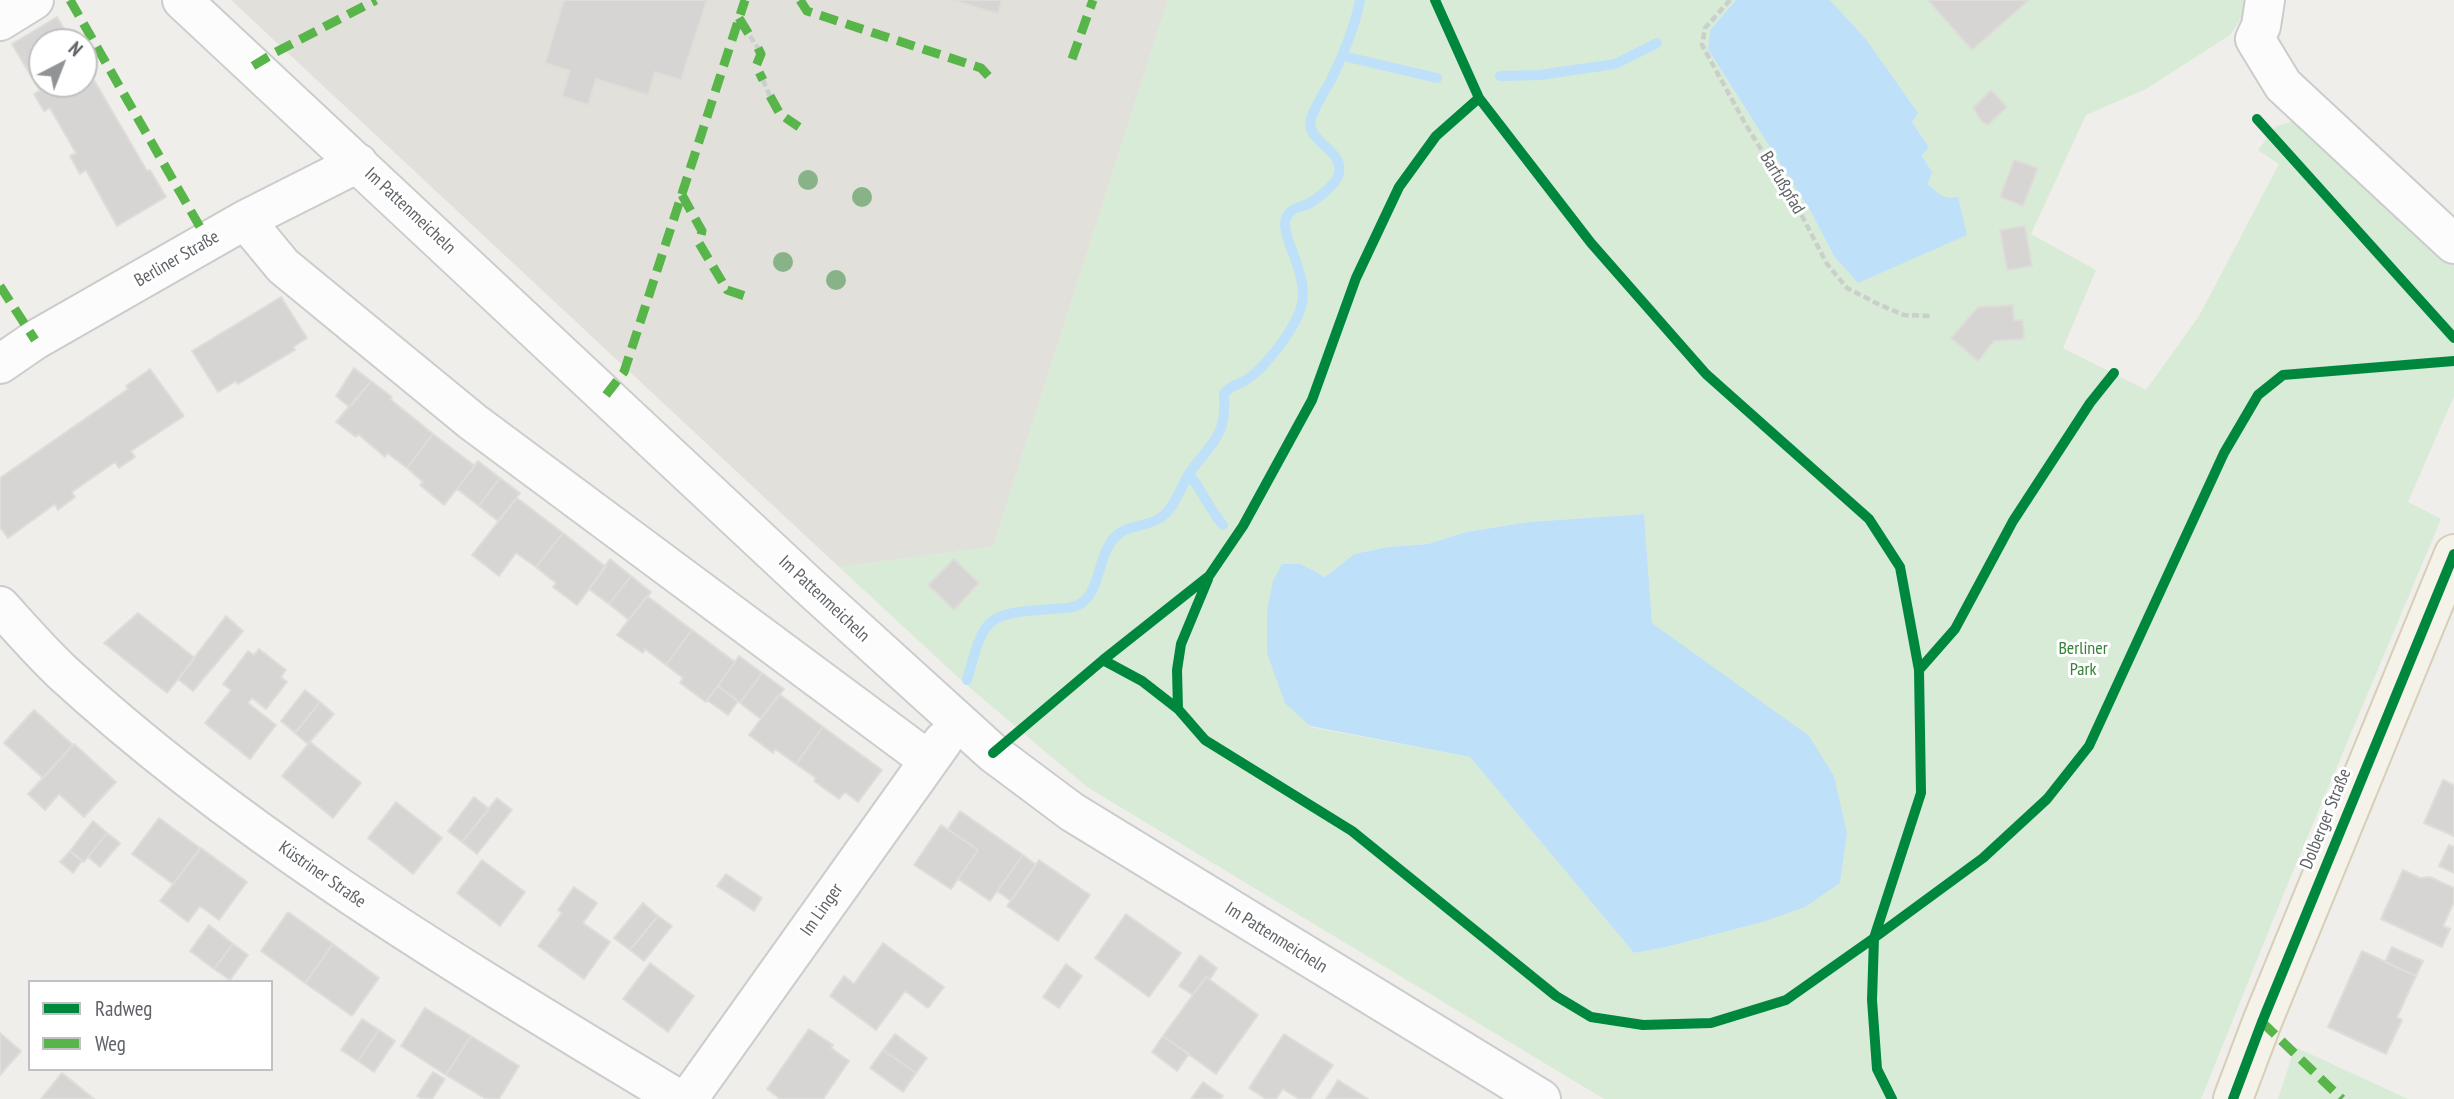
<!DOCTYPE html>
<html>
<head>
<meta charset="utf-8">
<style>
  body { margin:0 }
  #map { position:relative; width:2454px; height:1099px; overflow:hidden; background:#efeeea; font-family:"PT Sans Narrow",sans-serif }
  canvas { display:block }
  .legend { position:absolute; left:28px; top:980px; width:245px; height:91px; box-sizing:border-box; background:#fff; border:2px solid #bfc1c3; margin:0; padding:9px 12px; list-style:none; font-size:21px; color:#5f6368 }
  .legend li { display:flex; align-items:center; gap:14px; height:35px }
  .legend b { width:35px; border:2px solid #bfc1c3 }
  .north { position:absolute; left:28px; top:28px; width:70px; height:70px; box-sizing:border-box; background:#fff; border:2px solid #bfc1c3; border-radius:50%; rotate:42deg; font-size:19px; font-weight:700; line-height:28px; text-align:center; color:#5f6368 }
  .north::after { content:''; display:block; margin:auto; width:24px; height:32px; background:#919496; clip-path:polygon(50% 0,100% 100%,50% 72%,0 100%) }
</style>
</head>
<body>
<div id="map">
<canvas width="2454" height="1099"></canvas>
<ul class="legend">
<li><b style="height:9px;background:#00873e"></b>Radweg</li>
<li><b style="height:9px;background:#58b549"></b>Weg</li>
</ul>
<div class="north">N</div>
</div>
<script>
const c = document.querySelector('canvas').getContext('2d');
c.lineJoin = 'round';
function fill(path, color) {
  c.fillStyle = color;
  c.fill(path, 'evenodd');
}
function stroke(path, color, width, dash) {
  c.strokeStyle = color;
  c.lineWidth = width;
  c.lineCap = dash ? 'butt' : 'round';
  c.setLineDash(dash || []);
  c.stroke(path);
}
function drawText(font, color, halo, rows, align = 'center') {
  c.font = font + ' "PT Sans Narrow",sans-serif';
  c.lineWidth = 6;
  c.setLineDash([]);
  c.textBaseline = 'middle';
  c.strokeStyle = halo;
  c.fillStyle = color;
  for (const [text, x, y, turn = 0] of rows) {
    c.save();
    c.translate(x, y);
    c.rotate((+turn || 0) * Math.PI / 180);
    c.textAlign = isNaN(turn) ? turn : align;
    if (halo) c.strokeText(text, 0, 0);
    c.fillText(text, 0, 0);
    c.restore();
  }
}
fill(new Path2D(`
  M 231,0 L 1168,0 L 993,547 L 839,567 Z`), '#e2e0da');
fill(new Path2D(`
  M 1168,0 L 1736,0 L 1710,30 L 1708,49 L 1811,212 L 1834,256 L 1949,199 L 1938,194 L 1928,184 L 1932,172 L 1922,154 L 1929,147 L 1912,122 L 1918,113 L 1866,39 L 1830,0 L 2254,0 L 2230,35 L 2146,89 L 2086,115 L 2031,234 L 2096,270 L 2063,348 L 2146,390 L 2199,316 L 2279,164 L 2258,150 L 2276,126 L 2336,110 L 2454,220 L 2454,396 L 2408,502 L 2441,519 L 2286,888 L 2201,1099 L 1604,1099 L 1087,787 L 963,682 L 839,567 L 993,547 ZM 1644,514 L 1652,623 L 1726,678 L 1763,922 L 1662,948 L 1634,953 L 1470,757 L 1310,727 L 1301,564 L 1325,577 L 1354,554 L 1386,547 L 1428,544 L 1466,532 L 1529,522 Z
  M 2295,1047 L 2408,1099 L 2278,1099 Z`), '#d8ebd6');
fill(new Path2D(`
  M 1736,0 L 1830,0 L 1866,39 L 1918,113 L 1912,122 L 1929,147 L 1922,155 L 1932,172 L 1928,184 C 1937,193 1944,200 1958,197 L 1967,235 L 1858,283 L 1834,256 L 1811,212 L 1708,49 L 1710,30 Z
  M 1644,514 L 1652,623 L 1809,736 L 1834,776 L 1847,833 L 1840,883 L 1805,907 L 1763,922 L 1662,948 L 1634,953 L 1470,757 L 1310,726 L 1285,703 L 1267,653 L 1267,610 L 1273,581 L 1282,564 L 1301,564 L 1325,577 L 1354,554 L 1387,547 L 1428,544 L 1466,532 L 1529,522 Z`), '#bfe0f9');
stroke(new Path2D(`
  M 1343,56 L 1437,78
  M 1500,76 L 1540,75 L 1615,64 L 1657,43
  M 1189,474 C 1202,490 1209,509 1223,525
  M 967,680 C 985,615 985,614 1052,609 C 1063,608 1074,609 1083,602 C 1101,588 1098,553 1116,536 C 1129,524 1147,527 1160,518 C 1175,508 1180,488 1189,474 C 1199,458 1217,443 1222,425 C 1225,415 1224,403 1224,393 C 1234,383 1237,386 1246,380 C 1265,368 1291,333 1299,313 C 1315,277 1276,235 1287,216 C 1292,207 1302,207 1310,203 C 1319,197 1337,184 1339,173 C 1344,149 1305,142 1311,119 C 1315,106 1324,92 1331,80 C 1343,55 1355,28 1360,0`), '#bfe0f9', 10);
const building = new Path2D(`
  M 564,0 L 707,0 L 681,80 L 655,72 L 648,95 L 596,79 L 588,105 L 562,96 L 570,71 L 545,63 Z
  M 953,0 L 1002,0 L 998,14 Z
  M 1928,0 L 2029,0 L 1972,50 Z
  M 57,17 L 72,42 L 42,42 L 42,84 L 84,84 L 84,63 L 147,171 L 150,170 L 166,197 L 117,226 L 86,170 L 80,174 L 70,156 L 76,153 L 50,108 L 44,111 L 34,94 L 40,91 L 12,44 Z
  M 1991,90 L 2007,107 L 1988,125 L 1982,122 L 1973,108 Z
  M 2014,160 L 2038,168 L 2023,206 L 2000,197 Z
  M 2025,226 L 2032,266 L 2007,270 L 2000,230 Z
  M 281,297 L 307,338 L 293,347 L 295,350 L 238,384 L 236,381 L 218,392 L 192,351 Z
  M 2013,305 L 2014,320 L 2023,320 L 2024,339 L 1994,341 L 1978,361 L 1951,338 L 1978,307 Z
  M 354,368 L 371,381 L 352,405 L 348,406 L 336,396 Z
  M 150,369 L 184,416 L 131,451 L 135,457 L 119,468 L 115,462 L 72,492 L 75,497 L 58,510 L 55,504 L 8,538 L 0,527 L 0,478 L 128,389 L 126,386 Z
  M 371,381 L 392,397 L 390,399 L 433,434 L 407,468 L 387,453 L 385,457 L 358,434 L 356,437 L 336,422 Z
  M 433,434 L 475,466 L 444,505 L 420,485 L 423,482 L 407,468 Z
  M 478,461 L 500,478 L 479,506 L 457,489 Z
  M 500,478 L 520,493 L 498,521 L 479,506 Z
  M 517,498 L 563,533 L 536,567 L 516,553 L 499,576 L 472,555 Z
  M 563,533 L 606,567 L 577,605 L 553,587 L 556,583 L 536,567 Z
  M 610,559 L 631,576 L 609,604 L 589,589 Z
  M 954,559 L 979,583 L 954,610 L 928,585 Z
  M 631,576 L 651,592 L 629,620 L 609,604 Z
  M 647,596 L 692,630 L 666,665 L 645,649 L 643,653 L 617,635 Z
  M 138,613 L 195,658 L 167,693 L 104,643 Z
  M 226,616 L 243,631 L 193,691 L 178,679 Z
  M 692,630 L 735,662 L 706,702 L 680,683 L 683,678 L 666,665 Z
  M 259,649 L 286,670 L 281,677 L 287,682 L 266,709 L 252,698 L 248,703 L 276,725 L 250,759 L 205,723 L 231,690 L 223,684 L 248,651 L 254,655 Z
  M 739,656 L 762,673 L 740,703 L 718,686 Z
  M 762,673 L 784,689 L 761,719 L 740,703 Z
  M 718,686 L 738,701 L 728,715 L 707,700 Z
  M 305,690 L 320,702 L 295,733 L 281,721 Z
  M 779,694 L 823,727 L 796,764 L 775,749 L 773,753 L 749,735 Z
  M 320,702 L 334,714 L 308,744 L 295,733 Z
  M 34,710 L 73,745 L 43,778 L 4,743 Z
  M 823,727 L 882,770 L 858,802 L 845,792 L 839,799 L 814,781 L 816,778 L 796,764 Z
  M 310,742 L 361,783 L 333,818 L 282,776 Z
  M 74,744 L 116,782 L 84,817 L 59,794 L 45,810 L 28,794 Z
  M 2443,780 L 2454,785 L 2454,836 L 2424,823 Z
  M 474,797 L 489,809 L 462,842 L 448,831 Z
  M 497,798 L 512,810 L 477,854 L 462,842 Z
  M 396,802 L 442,838 L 413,874 L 368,838 Z
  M 960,811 L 1023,855 L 990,901 L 958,879 L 978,850 L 948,829 Z
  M 159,818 L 200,848 L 173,884 L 132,854 Z
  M 93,821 L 107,833 L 84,862 L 70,851 Z
  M 941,825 L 978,850 L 951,889 L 914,865 Z
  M 107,833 L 120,843 L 100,867 L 88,857 Z
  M 2449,845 L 2454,847 L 2454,873 L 2439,866 Z
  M 201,848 L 247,882 L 219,920 L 200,906 L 188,922 L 160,901 Z
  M 70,851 L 82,861 L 73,873 L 60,862 Z
  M 1023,855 L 1036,865 L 1011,901 L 997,891 Z
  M 482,860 L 525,892 L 500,926 L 457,893 Z
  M 1039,860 L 1090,895 L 1058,941 L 1007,906 Z
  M 2403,870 L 2420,878 L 2430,877 L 2454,888 L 2454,902 L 2443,926 L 2450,929 L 2442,947 L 2381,919 Z
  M 726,874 L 762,898 L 754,911 L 717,886 Z
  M 574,887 L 597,903 L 583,923 L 610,942 L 584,979 L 538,946 L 562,913 L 558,910 Z
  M 643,903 L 658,916 L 630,950 L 614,938 Z
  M 288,912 L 333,944 L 305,983 L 261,951 Z
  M 1126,914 L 1181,953 L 1149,997 L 1095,958 Z
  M 658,916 L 672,926 L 644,961 L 630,950 Z
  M 209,925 L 233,944 L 214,969 L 190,951 Z
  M 883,943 L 944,987 L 928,1008 L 905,991 L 876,1030 L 830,996 L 844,976 L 854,984 Z
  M 233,944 L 248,955 L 230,980 L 214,969 Z
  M 333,944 L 379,978 L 352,1016 L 305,983 Z
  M 2392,947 L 2423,961 L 2416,976 L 2385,962 Z
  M 2362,951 L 2416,976 L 2397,1017 L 2402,1020 L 2386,1054 L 2328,1027 Z
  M 1200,955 L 1217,968 L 1210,979 L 1206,977 L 1193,995 L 1179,986 Z
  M 650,963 L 694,996 L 668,1032 L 623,999 Z
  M 1066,964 L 1082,976 L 1059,1008 L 1043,997 Z
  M 1206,977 L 1258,1015 L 1216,1074 L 1163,1036 Z
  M 425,1008 L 471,1036 L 446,1075 L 401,1046 Z
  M 362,1019 L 379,1030 L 358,1061 L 341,1050 Z
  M 809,1029 L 833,1045 L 831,1048 L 849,1061 L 823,1099 L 780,1099 L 767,1089 Z
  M 379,1030 L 395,1041 L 374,1072 L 358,1061 Z
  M 0,1033 L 21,1051 L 0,1075 Z
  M 895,1034 L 927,1058 L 916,1073 L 883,1050 Z
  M 1284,1034 L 1333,1065 L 1310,1099 L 1299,1099 L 1283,1089 L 1276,1099 L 1266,1099 L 1249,1088 Z
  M 471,1036 L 519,1066 L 499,1099 L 486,1099 L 446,1075 Z
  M 1163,1036 L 1189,1054 L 1177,1071 L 1152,1052 Z
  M 883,1050 L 916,1073 L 903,1092 L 870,1068 Z
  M 433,1072 L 445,1079 L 432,1099 L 422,1099 L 417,1096 Z
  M 62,1073 L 94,1099 L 41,1099 Z
  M 1338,1080 L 1368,1099 L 1326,1099 Z
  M 1203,1082 L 1223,1096 L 1220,1099 L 1191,1099 Z`);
fill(building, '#d6d5d3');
stroke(building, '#deddd9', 2);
const minor = new Path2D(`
  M 182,0 L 809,586 L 993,753 L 1072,812 L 1541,1099
  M 2265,0 L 2261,26 L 2255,39 L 2283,85 L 2454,244
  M 0,21 L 34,0
  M 245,220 L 283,266 L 473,422 L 928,760
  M 0,364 L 35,340 L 245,220 L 358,163
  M 0,606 C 20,628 40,651 62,672 C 247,842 464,969 678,1099
  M 688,1099 L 943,741`);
const major = new Path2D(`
  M 2233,1099 L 2262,1022 L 2454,554`);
stroke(minor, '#cbcccc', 42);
stroke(major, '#d7ceb8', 42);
stroke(new Path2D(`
  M 1730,0 L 1705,28 L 1702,45 L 1746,125 L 1802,216 L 1827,264 L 1847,288 L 1878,304 L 1904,315 L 1931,316
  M 750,36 L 758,48
  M 763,80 L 770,96`), '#cacfcc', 4.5, [7, 3.5]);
stroke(minor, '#fdfcfc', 38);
stroke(major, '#f4f2e9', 38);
stroke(new Path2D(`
  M 70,0 L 208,241
  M 800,0 L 807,11 L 981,68 L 992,80
  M 739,18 L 750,36
  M 758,48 L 761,54 L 756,66 L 763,80
  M 1072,59 L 1093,0
  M 253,66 L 276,52 L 376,0
  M 770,96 L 780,114 L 799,127
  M 682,195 L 702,231 L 699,243 L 727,290 L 751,298
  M 0,286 L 35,340
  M 606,395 L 624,372 L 745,0
  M 2262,1022 L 2342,1099`), '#58b549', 9, [18, 9]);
stroke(new Path2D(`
  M 1435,0 L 1479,98 L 1591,243 L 1706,374 L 1869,519 L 1900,567 L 1919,670 L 1921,793 L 1874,938 L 1872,1000 L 1877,1069 L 1892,1099
  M 2257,119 L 2454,338
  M 1103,660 L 1209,576 L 1243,526 L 1312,400 L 1356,278 L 1399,187 L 1436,136 L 1479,98
  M 1919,670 L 1955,629 L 2013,521 L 2090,403 L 2114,373
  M 1178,709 L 1177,670 L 1181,644 L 1208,579
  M 993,753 L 1103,660 L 1142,681 L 1178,709 L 1205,740 L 1352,831 L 1556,996 L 1591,1017 L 1643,1025 L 1711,1023 L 1786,1000 L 1874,938 L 1983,858 L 2047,799 L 2089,746 L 2224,453 L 2258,395 L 2283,375 L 2454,361
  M 2233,1099 L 2262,1022 L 2454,554`), '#00873e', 10);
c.fillStyle = '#88b388';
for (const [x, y] of [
  [808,180],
  [862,197],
  [783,262],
  [836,280]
]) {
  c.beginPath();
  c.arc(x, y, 10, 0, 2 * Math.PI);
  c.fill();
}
drawText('18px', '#5f6368', '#fff', [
  ["Barfußpfad",1782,183,59],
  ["Im Pattenmeicheln",410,211,43],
  ["Berliner Straße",177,259,-30],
  ["Im Pattenmeicheln",824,599,43],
  ["Dolberger Straße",2326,819,-68],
  ["Küstriner Straße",322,875,35],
  ["Im Linger",822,910,-55],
  ["Im Pattenmeicheln",1276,938,32]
]);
drawText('18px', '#348238', '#fff', [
  ["Berliner",2083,649],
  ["Park",2083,670]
]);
</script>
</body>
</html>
